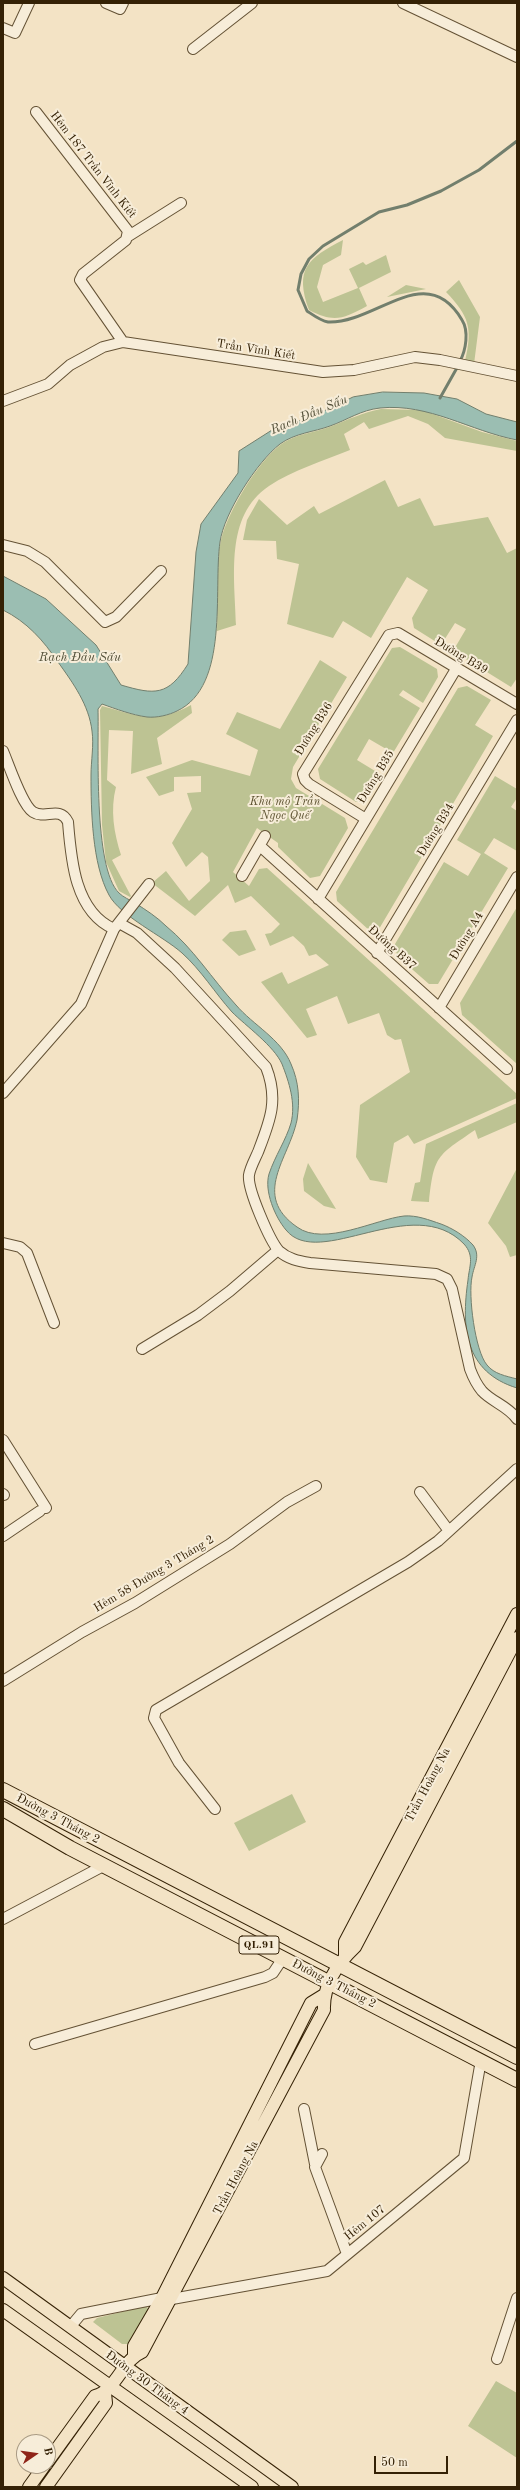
<!DOCTYPE html>
<html>
<head>
<meta charset="utf-8">
<style>
  body { margin:0 }
  #map { position:relative; width:520px; height:2490px; overflow:hidden; background:#f3e3c5; font-family:"Old Standard TT",serif }
  canvas { display:block }
  .frame { position:absolute; inset:0; border:4px solid #342105; pointer-events:none }
  .north { position:absolute; left:16px; top:2434px; width:40px; height:40px; box-sizing:border-box; background:#f7edd9; border:1px solid #a99b84; border-radius:50%; rotate:77deg; font-size:11px; font-weight:700; line-height:16px; text-align:center; color:#342105 }
  .north::after { content:''; display:block; margin:auto; width:14px; height:18px; background:#8f2418; clip-path:polygon(50% 0,100% 100%,50% 72%,0 100%) }
  .scale { position:absolute; left:374px; top:2456px; width:74px; height:18px; box-sizing:border-box; border:2px solid #342105; border-top:0; padding-left:5px; font-size:12px; line-height:14px; white-space:nowrap; color:#342105; -webkit-text-stroke:3px #f7edd9; paint-order:stroke }
</style>
</head>
<body>
<div id="map">
<canvas width="520" height="2490"></canvas>
<div class="frame"></div>
<div class="north">B</div>
<div class="scale">50 m</div>
</div>
<script>
const c = document.querySelector('canvas').getContext('2d');
c.lineJoin = 'round';
function fill(path, color) {
  c.fillStyle = color;
  c.fill(path, 'evenodd');
}
function stroke(path, color, width, dash) {
  c.strokeStyle = color;
  c.lineWidth = width;
  c.lineCap = dash ? 'butt' : 'round';
  c.setLineDash(dash || []);
  c.stroke(path);
}
function drawText(font, color, halo, rows, align = 'center') {
  c.font = font + ' "Old Standard TT",serif';
  c.lineWidth = 4;
  c.setLineDash([]);
  c.textBaseline = 'middle';
  c.strokeStyle = halo;
  c.fillStyle = color;
  for (const [text, x, y, turn = 0] of rows) {
    c.save();
    c.translate(x, y);
    c.rotate((+turn || 0) * Math.PI / 180);
    c.textAlign = isNaN(turn) ? turn : align;
    if (halo) c.strokeText(text, 0, 0);
    c.fillText(text, 0, 0);
    c.restore();
  }
}
fill(new Path2D(`
  M 343,240 L 341,255 L 323,265 L 317,287 L 323,302 L 358,288 L 349,269 L 363,262 L 366,265 L 386,255 L 391,272 L 359,288 L 367,306 C 343,319 334,323 309,310 C 294,269 308,258 343,240 Z
  M 459,280 L 480,317 L 474,364 L 465,361 C 473,328 469,316 446,292 Z
  M 406,285 L 426,289 L 387,297 Z
  M 381,409 L 422,410 L 482,432 L 517,441 L 517,451 L 445,438 L 428,424 L 408,416 L 369,429 L 364,422 L 344,434 L 350,450 C 323,461 293,470 269,486 C 224,516 235,578 236,625 L 217,631 C 218,603 215,567 221,540 C 228,511 257,463 280,445 C 296,433 315,433 332,426 C 349,419 362,413 381,409 Z
  M 385,480 L 398,507 L 420,498 L 434,526 L 488,517 L 507,553 L 517,548 L 517,678 L 511,687 L 453,651 L 466,629 L 455,623 L 441,645 L 414,628 L 412,618 L 428,590 L 407,577 L 371,638 L 343,621 L 333,638 L 287,624 L 299,564 L 277,559 L 276,541 L 243,540 L 247,520 L 259,499 L 287,525 L 314,506 L 319,514 Z
  M 400,647 L 437,669 L 438,677 L 423,703 L 403,690 L 399,695 L 420,708 L 393,753 L 369,739 L 357,760 L 380,774 L 365,799 L 356,802 L 320,779 L 318,769 L 392,648 Z
  M 320,660 L 347,677 L 293,767 L 291,779 L 296,788 L 345,818 L 348,828 L 320,876 L 310,878 L 278,847 L 278,843 L 257,828 L 233,872 L 249,886 L 259,869 L 267,868 L 517,1094 L 517,1098 L 414,1144 L 408,1135 L 394,1143 L 387,1183 L 370,1180 L 356,1157 L 360,1105 L 410,1072 L 401,1039 L 395,1040 L 387,1035 L 379,1013 L 348,1024 L 337,996 L 306,1009 L 317,1035 L 307,1038 L 261,982 L 282,972 L 288,984 L 329,965 L 316,954 L 309,956 L 304,946 L 293,936 L 270,946 L 265,934 L 271,933 L 280,924 L 251,896 L 235,903 L 228,885 L 195,916 L 152,883 L 166,871 L 189,901 L 210,881 L 208,857 L 202,852 L 186,867 L 172,843 L 192,809 L 187,793 L 201,792 L 201,776 L 174,777 L 174,791 L 159,796 L 146,777 L 192,760 L 250,776 L 258,750 L 226,734 L 237,712 L 280,729 Z
  M 467,686 L 491,700 L 475,725 L 493,736 L 379,929 L 370,931 L 337,901 L 336,892 L 458,688 Z
  M 191,705 L 192,713 L 157,738 L 162,764 L 131,774 L 133,731 L 109,730 L 107,780 L 116,787 C 110,810 114,833 121,855 L 112,860 L 131,896 L 130,897 L 119,891 L 106,862 L 102,825 L 100,710 L 102,706 C 139,716 155,725 191,705 Z
  M 495,776 L 517,789 L 517,798 L 511,807 L 517,811 L 517,851 L 494,838 L 484,853 L 508,868 L 438,984 L 429,984 L 397,956 L 395,944 L 444,862 L 468,876 L 481,854 L 457,840 Z
  M 517,907 L 517,1064 L 462,1015 L 460,1003 Z
  M 246,930 L 256,950 L 239,956 L 222,940 L 230,932 Z
  M 517,1103 L 517,1122 L 478,1139 L 475,1130 C 437,1156 434,1155 429,1202 L 411,1201 L 415,1183 L 420,1182 L 426,1144 Z
  M 308,1163 L 336,1209 L 324,1206 L 304,1191 L 303,1179 Z
  M 517,1168 L 517,1255 L 510,1257 L 506,1246 L 488,1223 Z
  M 292,1794 L 306,1822 L 249,1851 L 234,1823 Z
  M 146,2306 L 149,2310 L 129,2344 L 122,2344 L 93,2322 L 97,2318 Z
  M 496,2381 L 517,2393 L 517,2458 L 468,2426 Z`), '#bdc393');
const water = new Path2D(`
  M 383,392 L 424,393 L 457,399 L 486,414 L 517,422 L 517,440 C 470,431 429,403 380,408 C 361,410 347,420 330,426 C 314,432 295,433 280,444 C 257,462 224,513 220,542 C 213,590 230,686 177,711 C 169,715 157,718 147,717 C 132,715 116,709 102,704 L 98,709 C 99,747 93,868 119,893 C 123,897 130,900 135,903 C 146,910 157,917 166,926 C 193,948 212,979 236,1005 C 253,1025 281,1039 291,1064 C 299,1082 300,1100 297,1120 C 289,1159 251,1195 297,1227 C 324,1247 376,1219 404,1216 C 417,1215 429,1220 441,1224 C 452,1228 465,1236 473,1245 C 481,1256 474,1265 472,1277 C 468,1295 475,1351 487,1365 C 494,1374 506,1376 517,1379 L 517,1388 C 465,1372 461,1328 468,1280 C 469,1267 475,1256 464,1244 C 413,1191 319,1271 286,1230 C 275,1217 264,1191 269,1174 C 275,1156 286,1140 291,1123 C 296,1103 289,1082 282,1064 C 274,1046 246,1026 232,1012 C 215,993 201,970 182,953 C 163,936 120,916 109,895 C 92,864 91,810 91,775 C 91,761 94,745 92,731 C 89,705 73,683 58,662 C 43,640 27,622 3,610 L 3,576 L 46,599 L 96,645 L 121,685 C 155,695 168,696 188,664 L 196,552 L 201,524 L 238,473 L 239,451 L 283,423 L 305,420 L 353,397 Z`);
fill(water, '#9bbeb2');
stroke(water, '#727f6d', 1);
stroke(new Path2D(`
  M 460,361 C 466,350 469,331 462,320 C 426,259 376,324 328,322 C 321,321 313,315 307,311 L 298,290 L 301,274 L 309,259 L 323,246 L 379,212 L 407,205 L 441,191 L 479,170 L 517,141
  M 440,398 L 458,366`), '#727f6d', 3);
const minor = new Path2D(`
  M 106,3 L 120,9 L 123,3
  M 403,3 L 517,57
  M 3,28 L 15,33 L 29,3
  M 193,49 L 252,3
  M 36,112 L 128,231 L 126,240 L 83,274 L 80,280 L 123,342
  M 127,237 L 181,203
  M 3,401 L 48,384 L 70,365 L 103,347 L 123,342 L 323,372 L 354,370 L 415,357 L 440,360 L 517,376
  M 3,545 L 27,551 L 45,562 L 105,622 L 116,617 L 161,571
  M 3,751 C 9,765 22,805 33,812 C 45,820 60,805 68,822 C 71,860 75,912 114,929
  M 366,819 L 309,784 L 305,780 L 303,774 L 389,635 L 398,633 L 517,704
  M 260,846 L 507,1069
  M 242,876 L 265,836
  M 318,899 L 456,669
  M 119,923 L 137,933 L 175,968 L 266,1067 C 279,1100 270,1121 258,1152 C 255,1159 250,1168 249,1175 C 247,1189 270,1241 279,1251 C 288,1259 298,1261 310,1263 L 436,1274 L 447,1279 L 452,1289 L 470,1369 C 473,1377 477,1385 482,1391 C 492,1402 508,1406 517,1419
  M 377,953 L 517,720
  M 439,1008 L 517,877
  M 3,1093 L 81,1004 L 114,929 L 149,884
  M 3,1243 L 20,1247 L 27,1253 L 54,1323
  M 142,1349 L 198,1315 L 230,1291 L 278,1250
  M 3,1440 L 46,1508
  M 420,1492 L 449,1531
  M 3,1494 L 4,1495
  M 3,1536 L 40,1511
  M 3,1681 L 82,1632 L 135,1603 L 230,1544 L 287,1502 L 316,1486
  M 215,1809 L 179,1763 L 154,1718 L 156,1710 L 408,1562 L 438,1541 L 517,1469
  M 3,1919 L 105,1865
  M 35,2044 L 265,1977 L 273,1973 L 283,1958
  M 304,2109 L 315,2164
  M 322,2154 L 315,2167 L 347,2254
  M 172,2299 L 327,2271 L 464,2158 L 481,2060
  M 71,2326 L 81,2314 L 162,2298
  M 497,2359 L 517,2298`);
const major = new Path2D(`
  M 345,1957 L 345,1942 L 517,1614
  M 3,2278 L 292,2487
  M 3,2310 L 252,2487
  M 134,2355 L 134,2346 L 162,2298 L 311,2003 L 324,1995
  M 48,2461 L 95,2396 C 117,2390 122,2360 142,2352 L 324,2010 C 323,1985 337,1964 355,1947 L 517,1638
  M 29,2487 L 44,2466
  M 46,2487 L 106,2403 L 105,2393`);
const highway = new Path2D(`
  M 3,1790 L 517,2057
  M 3,1809 L 70,1848 L 517,2080`);
stroke(minor, '#645235', 12);
stroke(major, '#342105', 14);
stroke(highway, '#342105', 16);
stroke(minor, '#f7edd9', 10);
stroke(major, '#f3e3c5', 12);
stroke(highway, '#f3e3c5', 14);
for (const [x, y, w] of [
  [259,1945,40]
]) {
  const box = new Path2D();
  box.roundRect(x - w / 2, y - 9, w, 18, 3);
  c.fillStyle = '#f7edd9';
  c.fill(box);
  stroke(box, '#342105', 1);
}
drawText('bold 11px', '#342105', null, [
  ["QL.91",259,1945]
]);
drawText('12px', '#342105', '#f7edd9', [
  ["Hẻm 187 Trần Vĩnh Kiết",93,165,52],
  ["Trần Vĩnh Kiết",256,350,9],
  ["Đường B39",461,656,31],
  ["Đường B36",314,729,-58],
  ["Đường B35",376,777,-59],
  ["Đường B34",436,830,-59],
  ["Đường A4",467,936,-59],
  ["Đường B37",392,948,42],
  ["Hẻm 58 Đường 3 Tháng 2",154,1574,-31],
  ["Trần Hoàng Na",428,1785,-62],
  ["Đường 3 Tháng 2",58,1819,28],
  ["Đường 3 Tháng 2",334,1984,27],
  ["Trần Hoàng Na",236,2178,-62],
  ["Hẻm 107",365,2223,-39],
  ["Đường 30 Tháng 4",147,2383,36]
]);
drawText('italic 12px', '#5d5230', '#f7edd9', [
  ["Khu mộ Trần",285,802],
  ["Ngọc Quế",285,816]
]);
drawText('italic 13px', '#535039', '#f7edd9', [
  ["Rạch Đầu Sấu",309,415,-23],
  ["Rạch Đầu Sấu",80,658]
]);
</script>
</body>
</html>
